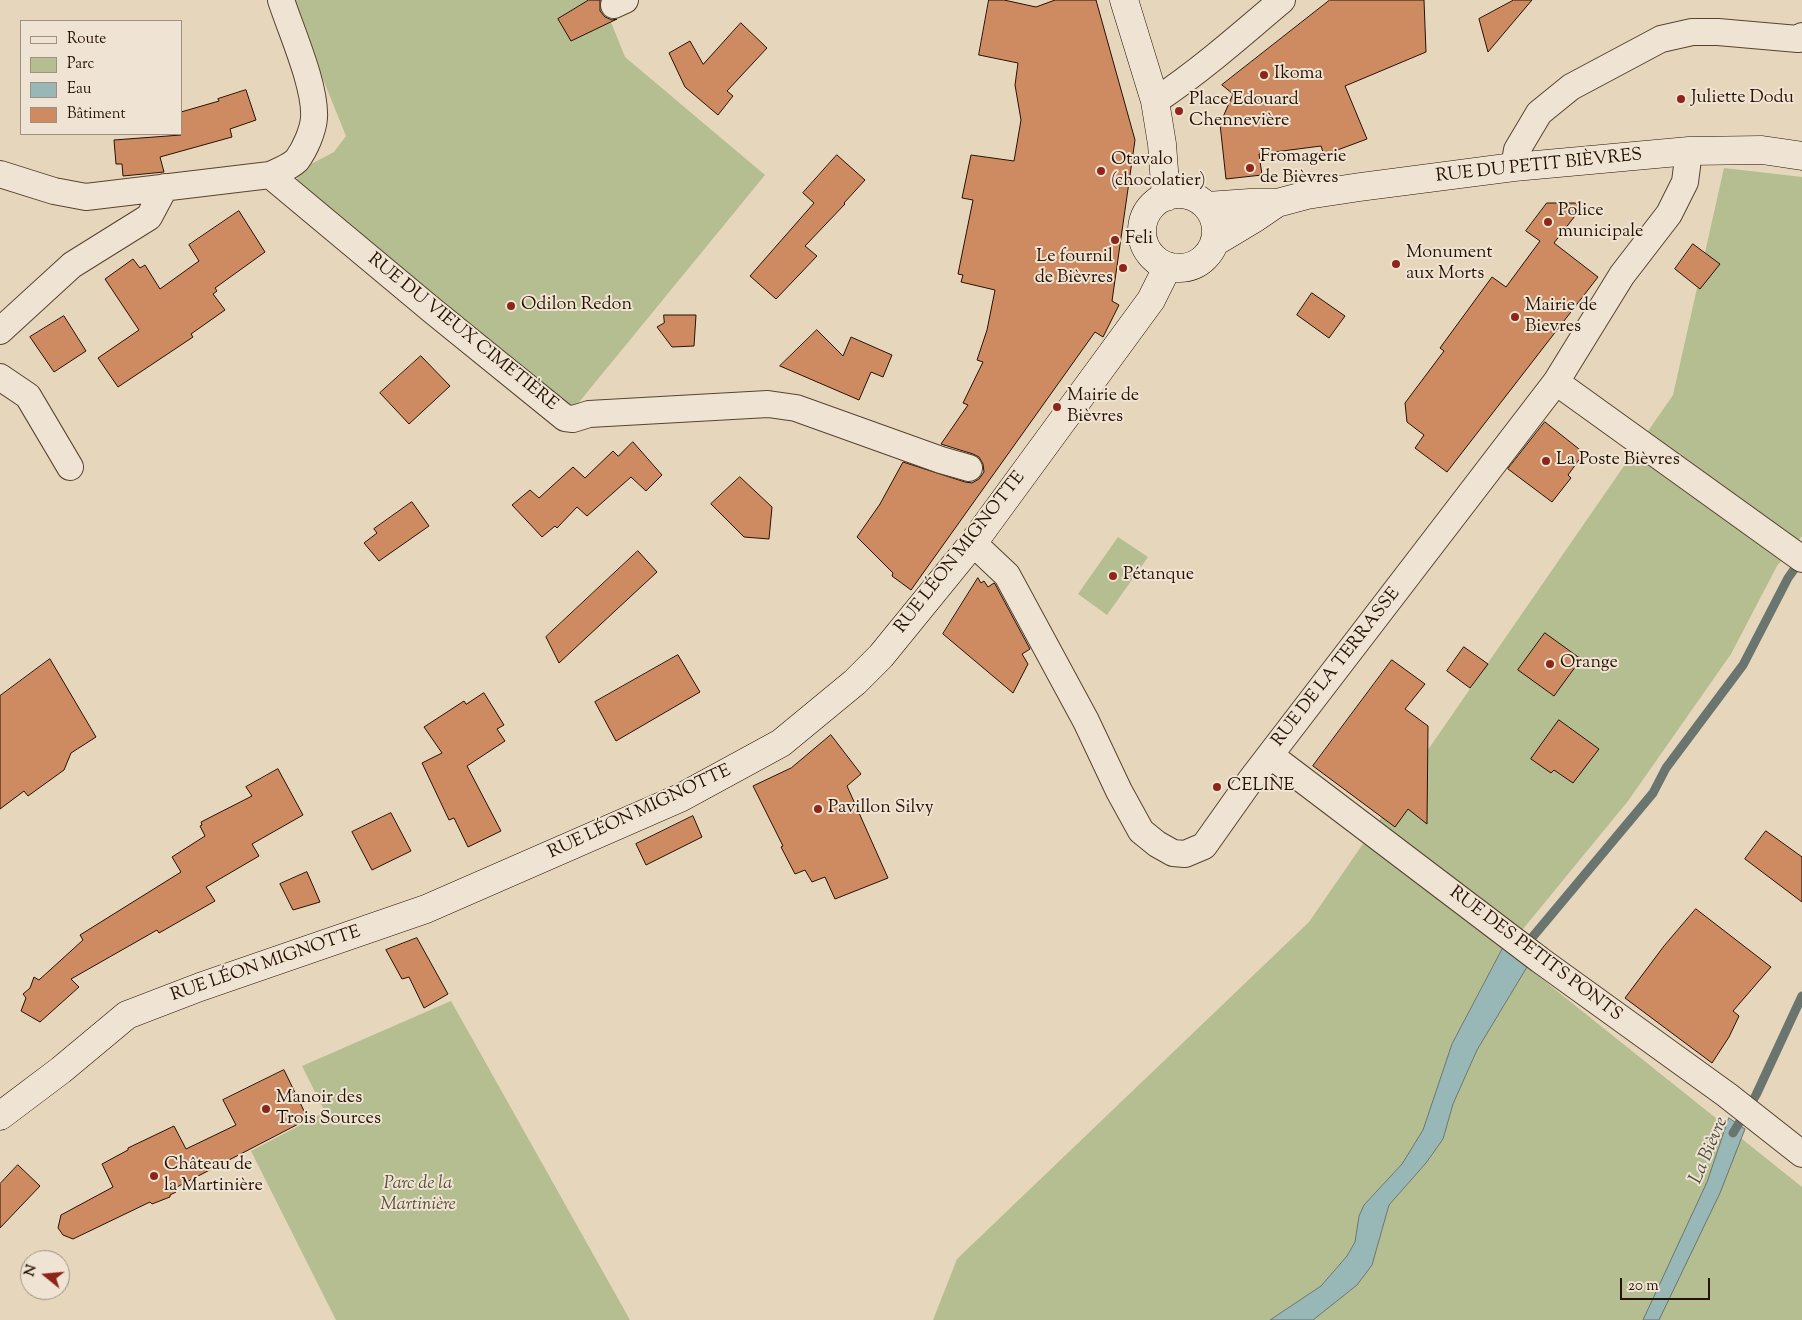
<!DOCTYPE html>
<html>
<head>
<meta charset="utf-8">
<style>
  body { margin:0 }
  #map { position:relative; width:1802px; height:1320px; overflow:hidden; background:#e6d6bb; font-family:"Sorts Mill Goudy",serif }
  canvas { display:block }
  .legend { position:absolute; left:20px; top:20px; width:162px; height:115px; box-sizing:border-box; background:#efe4d3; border:1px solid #9f907f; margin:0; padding:6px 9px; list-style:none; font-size:15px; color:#271202 }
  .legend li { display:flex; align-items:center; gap:10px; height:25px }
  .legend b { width:25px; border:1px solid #9f907f }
  .north { position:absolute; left:20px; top:1250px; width:50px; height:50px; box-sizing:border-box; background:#efe4d3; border:1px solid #9f907f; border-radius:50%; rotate:287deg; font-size:14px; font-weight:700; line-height:20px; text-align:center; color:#271202 }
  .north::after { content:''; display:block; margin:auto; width:18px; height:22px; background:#8f2418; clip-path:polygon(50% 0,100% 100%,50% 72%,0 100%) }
  .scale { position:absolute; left:1620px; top:1278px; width:90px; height:22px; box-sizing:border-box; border:2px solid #271202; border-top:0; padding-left:6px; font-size:15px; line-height:18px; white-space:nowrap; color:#271202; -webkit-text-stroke:4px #efe4d3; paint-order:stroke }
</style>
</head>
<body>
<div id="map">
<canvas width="1802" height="1320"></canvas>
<ul class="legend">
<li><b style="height:6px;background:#efe4d3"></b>Route</li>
<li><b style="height:14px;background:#b4be91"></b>Parc</li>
<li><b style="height:14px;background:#98b7b7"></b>Eau</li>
<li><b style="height:14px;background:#ce8b61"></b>Bâtiment</li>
</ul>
<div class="north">N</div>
<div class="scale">20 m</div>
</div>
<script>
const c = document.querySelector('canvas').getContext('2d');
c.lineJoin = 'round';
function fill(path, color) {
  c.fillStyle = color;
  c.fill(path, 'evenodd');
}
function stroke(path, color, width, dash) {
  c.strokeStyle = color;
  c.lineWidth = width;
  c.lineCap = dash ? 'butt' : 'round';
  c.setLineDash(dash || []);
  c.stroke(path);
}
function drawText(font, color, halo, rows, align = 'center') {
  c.font = font + ' "Sorts Mill Goudy",serif';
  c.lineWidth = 4;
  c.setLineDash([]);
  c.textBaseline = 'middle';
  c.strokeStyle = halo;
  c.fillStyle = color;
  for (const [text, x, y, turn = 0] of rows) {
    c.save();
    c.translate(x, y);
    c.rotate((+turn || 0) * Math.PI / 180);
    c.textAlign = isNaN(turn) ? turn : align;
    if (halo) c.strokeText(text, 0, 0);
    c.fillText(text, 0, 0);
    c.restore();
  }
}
fill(new Path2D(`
  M 291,0 L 602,0 L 625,57 L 765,175 L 571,412 L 297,186 L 298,171 L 334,152 L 346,136 Z
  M 1724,168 L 1802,177 L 1802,536 L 1777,566 L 1731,654 L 1628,801 L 1523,929 L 1503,948 L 1452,1044 L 1423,1130 L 1402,1164 L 1364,1205 L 1359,1216 L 1355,1242 L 1347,1256 L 1321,1286 L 1270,1320 L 933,1320 L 957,1259 L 1309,922 L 1673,395 Z
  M 1118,537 L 1148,557 L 1107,615 L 1078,594 Z
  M 1527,967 L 1802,1187 L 1802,1320 L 1313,1320 L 1357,1285 L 1372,1265 L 1389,1205 L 1426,1163 L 1443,1139 L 1453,1104 L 1477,1050 Z
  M 451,1001 L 630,1320 L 336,1320 L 251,1151 L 325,1112 L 302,1066 Z`), '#b4be91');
const water = new Path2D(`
  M 1503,948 L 1527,967 L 1477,1050 L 1453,1104 L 1443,1139 L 1426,1163 L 1389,1205 L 1372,1265 L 1357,1285 L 1313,1320 L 1270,1320 L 1321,1286 L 1347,1256 L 1355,1242 L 1359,1216 L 1364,1205 L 1402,1164 L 1423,1130 L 1452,1044 Z
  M 1729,1118 L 1745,1129 L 1720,1193 L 1659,1320 L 1643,1320 L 1707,1182 Z`);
fill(water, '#98b7b7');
stroke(water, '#6b756f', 1);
stroke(new Path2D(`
  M 1525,946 L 1653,793 L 1666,768 L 1743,665 L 1788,578 L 1800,561
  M 1733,1133 L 1756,1095 L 1802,996`), '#6b756f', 9);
const building = new Path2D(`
  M 589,0 L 600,0 L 600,11 L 605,17 L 612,20 L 617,19 L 571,41 L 558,19 Z
  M 989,0 L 1004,0 L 1036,7 L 1055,0 L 1096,0 L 1135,140 L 1112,301 L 1119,305 L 1103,337 L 1095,332 L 911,590 L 892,576 L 893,573 L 857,537 L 880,504 L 903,462 L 965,482 L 972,483 L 979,479 L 984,472 L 983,464 L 979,457 L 973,454 L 941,444 L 968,405 L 963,403 L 983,362 L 977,360 L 987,330 L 995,290 L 961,282 L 963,275 L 958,274 L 973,200 L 962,198 L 971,155 L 1014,161 L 1021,120 L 1015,85 L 1018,63 L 979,55 Z
  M 1330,0 L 1424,0 L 1426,52 L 1345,86 L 1367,139 L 1324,155 L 1321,146 L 1259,154 L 1262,175 L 1226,179 L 1220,124 L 1233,94 L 1222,85 Z
  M 1514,0 L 1532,0 L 1488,52 L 1479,19 Z
  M 741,23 L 767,48 L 727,91 L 733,96 L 718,115 L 685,87 L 669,53 L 690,41 L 703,64 Z
  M 246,90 L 256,120 L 230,129 L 232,137 L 160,157 L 164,172 L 123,176 L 122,164 L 116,164 L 114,140 L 181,135 L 181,112 L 219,101 L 218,99 Z
  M 837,155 L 865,180 L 844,203 L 845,204 L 805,246 L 817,256 L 776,299 L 750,276 L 814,203 L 803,193 Z
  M 1547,203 L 1585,203 L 1554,243 L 1598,277 L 1447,472 L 1415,448 L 1424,435 L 1407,422 L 1405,403 L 1444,351 L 1440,348 L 1492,277 L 1506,287 L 1540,241 L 1526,231 Z
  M 239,211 L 265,252 L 215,288 L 217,291 L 213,294 L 225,310 L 191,334 L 193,337 L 118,387 L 98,358 L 139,330 L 105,279 L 133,259 L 140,268 L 145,265 L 160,289 L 199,261 L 189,245 Z
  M 1693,244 L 1720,264 L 1700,289 L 1675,269 Z
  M 1312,293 L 1345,316 L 1329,338 L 1297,315 Z
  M 664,315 L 696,315 L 694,346 L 672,347 L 657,327 L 664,323 Z
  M 64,316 L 86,351 L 54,372 L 30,337 Z
  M 817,330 L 843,356 L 851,337 L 892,355 L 883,377 L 871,372 L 859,400 L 780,366 Z
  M 421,356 L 450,386 L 409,424 L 380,393 Z
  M 1545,422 L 1584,453 L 1568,475 L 1571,478 L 1552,502 L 1508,469 Z
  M 633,442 L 662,475 L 646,491 L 631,477 L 587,516 L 577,507 L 557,528 L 555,526 L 542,537 L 512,505 L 530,490 L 539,498 L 573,467 L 585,478 L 613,451 L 618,456 Z
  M 740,477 L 772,507 L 769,539 L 744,537 L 711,504 Z
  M 412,502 L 429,526 L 379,561 L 364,543 L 377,533 L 374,529 Z
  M 638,551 L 657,572 L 559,663 L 546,637 Z
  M 978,578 L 981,583 L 984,581 L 988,587 L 994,583 L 995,584 L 1030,649 L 1022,654 L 1028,664 L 1013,693 L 943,634 Z
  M 1545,633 L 1581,659 L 1554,696 L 1518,670 Z
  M 1464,647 L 1488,664 L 1470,688 L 1447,671 Z
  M 678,655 L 700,692 L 616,741 L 595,702 Z
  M 50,659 L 96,737 L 71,753 L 64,770 L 28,796 L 24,791 L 0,809 L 0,696 Z
  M 1392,660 L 1425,684 L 1405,709 L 1428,726 L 1427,824 L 1408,809 L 1395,827 L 1313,766 Z
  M 484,693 L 504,725 L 497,729 L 505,741 L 467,766 L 501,831 L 468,847 L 454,818 L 449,820 L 422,763 L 442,753 L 424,727 L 464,701 L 466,704 Z
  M 1559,720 L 1599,749 L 1573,783 L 1554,770 L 1551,773 L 1531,759 Z
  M 831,735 L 861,774 L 847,786 L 888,878 L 835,899 L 825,877 L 812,882 L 805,870 L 795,874 L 781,847 L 783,846 L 753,786 L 791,768 Z
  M 278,769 L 303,815 L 252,844 L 259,856 L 206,887 L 215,901 L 159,933 L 157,930 L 71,979 L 79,987 L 40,1022 L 21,1011 L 26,998 L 23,994 L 30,988 L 34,977 L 39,980 L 83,940 L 80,935 L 181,872 L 172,857 L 205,836 L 200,826 L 202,825 L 201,822 L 252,796 L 246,787 Z
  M 391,813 L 411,851 L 372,870 L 352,832 Z
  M 693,816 L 702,837 L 646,865 L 636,844 Z
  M 1766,831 L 1802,857 L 1802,902 L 1745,859 Z
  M 307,872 L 320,902 L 293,910 L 280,884 Z
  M 1696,909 L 1771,967 L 1733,1011 L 1739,1016 L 1729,1037 L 1712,1063 L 1625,998 L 1664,946 Z
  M 417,938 L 448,994 L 424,1008 L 409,977 L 402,979 L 386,950 Z
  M 284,1070 L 308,1119 L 175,1188 L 176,1192 L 170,1195 L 170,1197 L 152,1204 L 150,1202 L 73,1239 L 63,1235 L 58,1228 L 61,1215 L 113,1187 L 102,1164 L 128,1150 L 128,1148 L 174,1126 L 186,1149 L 236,1125 L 223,1100 Z
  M 18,1165 L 40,1186 L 0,1228 L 0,1184 Z`);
fill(building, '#ce8b61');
stroke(building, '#271202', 1);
const street = new Path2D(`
  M 614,5 L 625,0
  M 1155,101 C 1200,71 1241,35 1282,0
  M 1514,167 L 1517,150 L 1539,113 L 1571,87 L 1661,39 L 1692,32 L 1718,32 L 1798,39 L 1802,36
  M 0,174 L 54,191 L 86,197 L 270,175 C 279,171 290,167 297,160 C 305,149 313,131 314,118 C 316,86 291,31 281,0
  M 270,175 L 433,311 L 565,418 L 573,419 L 589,414 L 768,404 L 796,408 L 941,460 L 969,468
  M 0,331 L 72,265 L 149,217 L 165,187
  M 0,377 L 28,396 L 70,467
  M 1556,382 L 1802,559
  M 973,543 L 1007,575 L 1086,721 L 1119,791 L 1141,831 L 1157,844 L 1173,853 L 1185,854 L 1204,846 L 1250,781 L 1556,382 L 1622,275 L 1669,214 L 1685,182 L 1689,151
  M 1270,755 L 1540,960 L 1727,1095 L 1802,1154`);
const secondary = new Path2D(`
  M 1124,0 L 1155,101 L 1162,144 L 1166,197
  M1142 231a37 37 0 1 1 74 0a37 37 0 1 1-74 0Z
  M 1207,206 L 1250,203 L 1277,203 L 1307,195 L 1360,187 L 1514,167 L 1689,151 L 1762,150 L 1802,156
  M 1215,242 L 1255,218 L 1277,203
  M 0,1116 L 61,1070 L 127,1015 L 200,987 L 426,909 L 680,798 L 781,743 L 855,682 L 881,656 L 973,543 L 1151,300 L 1168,266`);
stroke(street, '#574330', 28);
stroke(secondary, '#271202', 29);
stroke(street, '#efe4d3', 26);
stroke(secondary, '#efe4d3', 28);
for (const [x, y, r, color] of [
  [1264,75,5,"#8f2418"],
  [1681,99,5,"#8f2418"],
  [1179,111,5,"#8f2418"],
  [1250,168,5,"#8f2418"],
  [1101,171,5,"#8f2418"],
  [1548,222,5,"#8f2418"],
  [1115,240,5,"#8f2418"],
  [1396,264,5,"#8f2418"],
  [1123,268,5,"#8f2418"],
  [511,306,5,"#8f2418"],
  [1515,317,5,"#8f2418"],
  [1057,407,5,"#8f2418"],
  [1546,461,5,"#8f2418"],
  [1113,576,5,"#8f2418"],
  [1550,664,5,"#8f2418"],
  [1217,787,5,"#8f2418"],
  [818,809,5,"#8f2418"],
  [266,1109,5,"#8f2418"],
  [154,1176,5,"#8f2418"]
]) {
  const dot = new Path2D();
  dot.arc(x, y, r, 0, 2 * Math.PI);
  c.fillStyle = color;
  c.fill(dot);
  stroke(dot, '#efe4d3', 2);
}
drawText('18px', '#271202', '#efe4d3', [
  ["Ikoma",1274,75],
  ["Juliette Dodu",1691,99],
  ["Place Edouard",1189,101],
  ["Chennevière",1189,122],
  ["Fromagerie",1260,158],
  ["de Bièvres",1260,179],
  ["Otavalo",1111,161],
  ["(chocolatier)",1111,182],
  ["Police",1558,212],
  ["municipale",1558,233],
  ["Feli",1125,240],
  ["Monument",1406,254],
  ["aux Morts",1406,275],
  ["Le fournil",1113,258,"right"],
  ["de Bièvres",1113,279,"right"],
  ["Odilon Redon",521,306],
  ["Mairie de",1525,307],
  ["Bievres",1525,328],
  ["Mairie de",1067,397],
  ["Bièvres",1067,418],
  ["La Poste Bièvres",1556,461],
  ["Pétanque",1123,576],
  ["Orange",1560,664],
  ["CELINE",1227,787],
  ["Pavillon Silvy",828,809],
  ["Manoir des",276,1099],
  ["Trois Sources",276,1120],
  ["Château de",164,1166],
  ["la Martinière",164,1187]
], 'left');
drawText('18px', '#271202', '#efe4d3', [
  ["RUE DU PETIT BIÈVRES",1539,167,-6],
  ["RUE DU VIEUX CIMETIÈRE",462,333,39],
  ["RUE LÉON MIGNOTTE",961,553,-52],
  ["RUE DE LA TERRASSE",1337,668,-52],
  ["RUE LÉON MIGNOTTE",640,813,-25],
  ["RUE DES PETITS PONTS",1535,955,37],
  ["RUE LÉON MIGNOTTE",266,965,-19]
]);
drawText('italic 18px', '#584e34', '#efe4d3', [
  ["Parc de la",418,1185],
  ["Martinière",418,1206]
]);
drawText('italic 19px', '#4f4c41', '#efe4d3', [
  ["La Bièvre",1710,1151,-67]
]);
</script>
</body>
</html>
